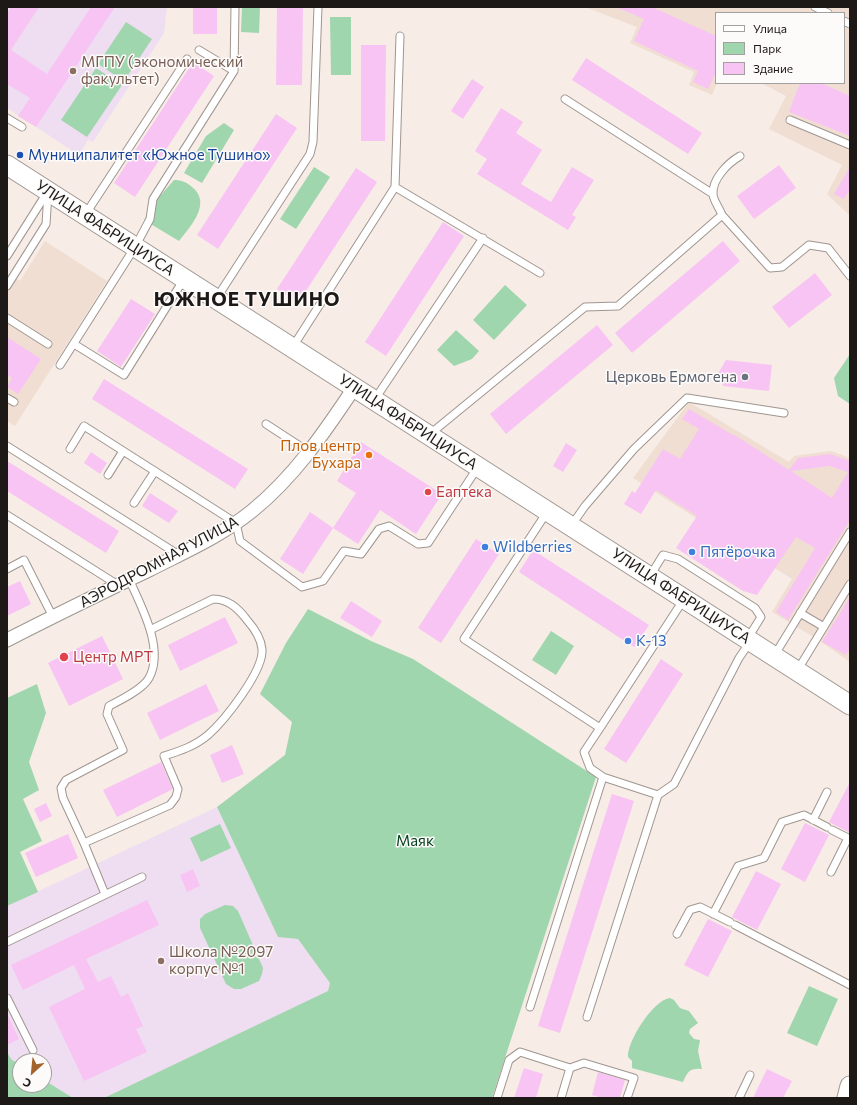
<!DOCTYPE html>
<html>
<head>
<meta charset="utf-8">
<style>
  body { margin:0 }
  #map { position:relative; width:857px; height:1105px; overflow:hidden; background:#f7ece6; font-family:Commissioner,sans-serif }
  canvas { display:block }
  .frame { position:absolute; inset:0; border:8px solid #1c1917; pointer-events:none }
  .legend { position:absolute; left:715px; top:12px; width:130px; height:72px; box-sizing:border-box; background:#fdfbfa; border:1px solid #a3a19f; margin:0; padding:5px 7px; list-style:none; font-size:12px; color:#1c1917 }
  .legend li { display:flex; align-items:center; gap:8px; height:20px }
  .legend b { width:20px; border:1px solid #a3a19f }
  .north { position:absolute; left:12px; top:1053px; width:40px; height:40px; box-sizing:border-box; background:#fdfbfa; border:1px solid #a3a19f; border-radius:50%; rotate:207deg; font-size:11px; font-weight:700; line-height:16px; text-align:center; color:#1c1917 }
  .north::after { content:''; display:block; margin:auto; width:14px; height:18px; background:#a3632d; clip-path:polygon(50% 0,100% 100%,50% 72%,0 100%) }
</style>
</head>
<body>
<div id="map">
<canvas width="857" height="1105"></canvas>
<div class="frame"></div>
<ul class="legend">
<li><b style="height:5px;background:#fff"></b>Улица</li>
<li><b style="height:11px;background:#9fd6ad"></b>Парк</li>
<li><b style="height:11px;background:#f8c4f3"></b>Здание</li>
</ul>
<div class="north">С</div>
</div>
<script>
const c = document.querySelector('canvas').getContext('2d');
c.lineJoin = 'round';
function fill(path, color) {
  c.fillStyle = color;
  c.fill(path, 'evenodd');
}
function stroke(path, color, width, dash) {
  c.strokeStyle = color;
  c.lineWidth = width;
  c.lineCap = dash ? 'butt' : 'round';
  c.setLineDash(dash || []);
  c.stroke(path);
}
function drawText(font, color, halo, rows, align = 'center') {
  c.font = font + ' Commissioner,sans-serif';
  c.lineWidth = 3;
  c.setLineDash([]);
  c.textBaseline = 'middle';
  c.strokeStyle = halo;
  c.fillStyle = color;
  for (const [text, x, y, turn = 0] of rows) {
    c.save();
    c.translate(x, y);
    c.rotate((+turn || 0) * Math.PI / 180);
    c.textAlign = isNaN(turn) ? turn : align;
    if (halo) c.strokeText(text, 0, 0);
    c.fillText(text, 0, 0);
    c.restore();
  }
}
fill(new Path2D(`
  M 585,7 L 850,7 L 850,216 L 827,194 L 842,165 L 769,129 L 786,96 L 761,83 L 844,83 L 844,13 L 716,13 L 716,83 L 717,83 L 712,95 L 689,85 L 694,72 L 630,43 L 637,27 Z
  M 45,241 L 107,281 L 15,426 L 7,421 L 7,273 L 20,281 Z
  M 689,402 L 789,462 L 794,456 L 831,451 L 850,458 L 850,662 L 817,639 L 772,612 L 792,579 L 633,478 Z`), '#f0ded3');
fill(new Path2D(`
  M 7,7 L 167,7 L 164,33 L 93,142 L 88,140 L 79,155 L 7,108 Z
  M 217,807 L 278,937 L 298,939 L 330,983 L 328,992 L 104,1098 L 73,1098 L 44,1080 L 44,1061 L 20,1061 L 20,1065 L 11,1059 L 7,1052 L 7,906 Z`), '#efdef1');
fill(new Path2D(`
  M 242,7 L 260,7 L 259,33 L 241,32 Z
  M 330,17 L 351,17 L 351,75 L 331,75 Z
  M 126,22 L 152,39 L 124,81 L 98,64 Z
  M 96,68 L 122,85 L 87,137 L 61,120 Z
  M 224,123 L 234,130 L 202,183 L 184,173 L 206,136 Z
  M 314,167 L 330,177 L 296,229 L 280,219 Z
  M 174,180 C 182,180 186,182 192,187 C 212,203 191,226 179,241 L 144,220 L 160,196 Z
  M 505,285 L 527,305 L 494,340 L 473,320 Z
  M 456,330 L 479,351 L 472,359 L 454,366 L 437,350 Z
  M 850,354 L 850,404 L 838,396 L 834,378 Z
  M 308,609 L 371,641 L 413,659 L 596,777 L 492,1098 L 104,1098 L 328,991 L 330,983 L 298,939 L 278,937 L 217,807 L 285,755 L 292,722 L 260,694 L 286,643 Z
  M 551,631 L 574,646 L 556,675 L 532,660 Z
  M 37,684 L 46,713 L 29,762 L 39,790 L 23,799 L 42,841 L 20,852 L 38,892 L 7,906 L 7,698 Z
  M 220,824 L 231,848 L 201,862 L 190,838 Z
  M 225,905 L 233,906 L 238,911 L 263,968 L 262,974 L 259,981 L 241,989 L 234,989 L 226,984 L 200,928 L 200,919 L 205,914 Z
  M 809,986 L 838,999 L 817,1046 L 787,1033 Z
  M 670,998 L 674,1000 L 680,1008 L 689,1011 L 698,1023 L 690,1029 L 689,1033 L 694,1039 L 700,1040 L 698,1051 L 702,1069 C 690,1068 688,1071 683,1082 L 632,1068 L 632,1061 L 628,1057 C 627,1041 654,999 670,998 Z
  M 7,1052 L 11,1059 L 20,1065 L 20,1085 L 44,1085 L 44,1080 L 73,1098 L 7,1098 Z`), '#9fd6ad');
fill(new Path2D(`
  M 11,7 L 39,7 L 11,50 L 47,74 L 91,7 L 115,7 L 36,127 L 18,116 L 30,98 L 7,84 L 7,14 Z
  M 193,7 L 217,7 L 217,34 L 193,34 Z
  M 277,7 L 303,7 L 302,85 L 276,85 Z
  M 616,7 L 652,7 L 716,36 L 716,72 L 708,89 L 693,82 L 698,71 L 634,41 L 644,19 Z
  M 361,45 L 386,45 L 385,141 L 361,141 Z
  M 586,58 L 702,133 L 688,154 L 572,80 Z
  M 193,62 L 214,76 L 135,197 L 114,183 Z
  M 472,79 L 484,87 L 463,119 L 451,111 Z
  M 800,83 L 821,83 L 850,96 L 850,136 L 789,112 Z
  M 501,108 L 523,122 L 516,133 L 542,150 L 521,184 L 551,202 L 572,167 L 594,180 L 572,215 L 576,217 L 568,230 L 477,174 L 487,159 L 475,151 Z
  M 276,114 L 297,128 L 218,249 L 197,235 Z
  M 779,165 L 796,188 L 754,219 L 737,196 Z
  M 850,167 L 850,189 L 844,199 L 834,194 Z
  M 356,168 L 377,182 L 298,303 L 277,289 Z
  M 443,222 L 464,236 L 386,356 L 365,342 Z
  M 723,241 L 740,261 L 632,353 L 615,333 Z
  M 815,273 L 832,295 L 789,328 L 772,307 Z
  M 131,299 L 155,314 L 121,367 L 97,351 Z
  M 597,325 L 613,345 L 506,434 L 490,414 Z
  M 7,337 L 41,359 L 18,394 L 7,387 L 12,378 L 7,375 Z
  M 726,360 L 772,365 L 769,391 L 723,386 L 719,372 Z
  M 104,379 L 248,469 L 235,489 L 92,399 Z
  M 689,409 L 733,435 L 733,434 L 789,470 L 798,458 L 830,454 L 850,461 L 850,520 L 788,620 L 776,612 L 815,548 L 796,537 L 757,595 L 743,591 L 676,548 L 697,516 L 656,490 L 641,514 L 624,504 L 632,491 L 635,493 L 663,449 L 680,459 L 699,429 L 682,419 ZM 829,466 L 848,472 L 832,498 L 791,471 Z
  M 361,442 L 442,494 L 416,534 L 380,510 L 358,544 L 333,528 L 356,493 L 337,481 Z
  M 566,443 L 577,450 L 563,472 L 553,466 Z
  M 91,452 L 107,463 L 100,474 L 84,463 Z
  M 7,461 L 119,531 L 106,553 L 7,491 Z
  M 150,493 L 178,511 L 169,523 L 142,506 Z
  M 310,512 L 333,528 L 303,574 L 280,559 Z
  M 476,539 L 499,554 L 441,643 L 418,628 Z
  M 533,550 L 649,625 L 634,647 L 519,572 Z
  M 20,581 L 31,604 L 7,616 L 7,587 Z
  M 850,597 L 850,648 L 846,655 L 822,642 Z
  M 351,601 L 382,621 L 372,637 L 340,618 Z
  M 225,617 L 238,643 L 180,671 L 168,645 Z
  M 102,636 L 123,679 L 69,706 L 48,663 Z
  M 661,659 L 683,674 L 626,763 L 604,749 Z
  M 206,684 L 219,711 L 160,740 L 147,713 Z
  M 232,745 L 244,774 L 222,783 L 210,755 Z
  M 161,762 L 173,789 L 117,817 L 103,790 Z
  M 850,782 L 850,833 L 829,822 Z
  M 612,794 L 634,801 L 560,1033 L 538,1026 Z
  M 46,803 L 52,816 L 40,822 L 34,809 Z
  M 805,823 L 829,835 L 805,882 L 781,869 Z
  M 68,834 L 78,858 L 36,877 L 25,853 Z
  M 193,869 L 200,886 L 187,892 L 180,875 Z
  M 756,871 L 781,884 L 757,930 L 732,917 Z
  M 147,900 L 159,925 L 86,959 L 98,982 L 111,976 L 121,997 L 128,993 L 143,1026 L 136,1029 L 147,1052 L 84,1081 L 49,1007 L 85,989 L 74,965 L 23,990 L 11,965 Z
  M 708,919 L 732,931 L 708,977 L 684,965 Z
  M 7,1014 L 19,1039 L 7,1045 Z
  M 524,1068 L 543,1074 L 536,1098 L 514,1098 Z
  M 767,1069 L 792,1081 L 783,1098 L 753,1098 Z
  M 598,1072 L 625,1080 L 620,1098 L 602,1098 L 592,1095 Z`), '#f8c4f3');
const lane = new Path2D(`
  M 815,7 L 828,13
  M 844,21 L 850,24
  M 199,50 L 234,71
  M 565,99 L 713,194
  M 7,118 L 22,127
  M 790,120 L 850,145
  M 395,187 L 540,273
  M 85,215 L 187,59
  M 722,215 L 770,268 L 782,267 L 809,245 L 828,248 L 850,276
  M 7,256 L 48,191
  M 7,286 L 46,224 L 48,193
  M 216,299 L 310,154 L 313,142 L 318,7
  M 7,318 L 48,344
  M 74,344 L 124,375 L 184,279
  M 292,348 L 395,187 L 400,36
  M 60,365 L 135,247 L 150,219 L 153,199 L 234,71 L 235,7
  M 7,398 L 14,402
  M 375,399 L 483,238
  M 266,424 L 309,452
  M 430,434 L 585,307 L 618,306 L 722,215 C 720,209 713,200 713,194 C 712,179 728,163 740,156
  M 7,446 L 179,555
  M 70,449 L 84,426 L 236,523 L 240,541 L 302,587 L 323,581 L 344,551 L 361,554 L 379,529 L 389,526 L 418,544 L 428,543 L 478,467
  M 108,475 L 123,451
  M 134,503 L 155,471
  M 547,512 L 464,639 L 600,728 L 584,752 L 590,768 L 603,777 L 658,795 L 587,1017
  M 7,515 L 118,585
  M 571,526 L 585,506 L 634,449 L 687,398 L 784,413
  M 7,569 L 24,560 L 53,617
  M 650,576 L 663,555 L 678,559 L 755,608 L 761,617 L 748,638
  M 129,579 C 141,606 165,649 149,678 C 143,689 121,700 109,706 L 107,714 L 123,750 L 66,780 L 61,788 L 63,798 L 84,843 L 170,805 L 176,797 L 178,789 L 164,756 C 180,751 195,746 208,735 C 224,721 264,671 262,649 C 261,638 254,628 247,620 C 238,608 228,599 213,599 L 150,630
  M 800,613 L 824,627
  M 774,656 L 850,532
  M 797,671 L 850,584
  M 600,728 L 684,599
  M 658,795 L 674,784 L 739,658 L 750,642
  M 813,820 L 827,792
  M 832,830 L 850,839
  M 84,843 L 105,894
  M 831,872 L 848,838
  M 713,914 L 738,866 L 764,858 L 782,822 L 804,815 L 827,827
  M 735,925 L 850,985
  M 677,934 L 690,910 L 700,907 L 730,922
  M 7,942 L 142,877
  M 7,998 L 33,1050
  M 530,1007 L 603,777
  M 497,1098 L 509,1060 L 520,1052 L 570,1068 L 584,1063 L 634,1078 L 627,1098
  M 561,1098 L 570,1068
  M 739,1098 L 750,1075`);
const street = new Path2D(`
  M 7,640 C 54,616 101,593 149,570 C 184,552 221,536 252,511 C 294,477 324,433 354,388`);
const secondary = new Path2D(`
  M 7,165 L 850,705
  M 847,1098 L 850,1086`);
stroke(lane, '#9f9690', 9);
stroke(street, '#9f9690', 15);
stroke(secondary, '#9f9690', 21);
stroke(lane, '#fff', 7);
stroke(street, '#fff', 13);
stroke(secondary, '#fff', 19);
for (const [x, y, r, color] of [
  [73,71,4,"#8d6e63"],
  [20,155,4,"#1a4fb4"],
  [745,377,4,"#6b7280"],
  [369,455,4,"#e8710a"],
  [428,492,4,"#e0444e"],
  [485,547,4,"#3f7fe0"],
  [692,552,4,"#3f7fe0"],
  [628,641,4,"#3f7fe0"],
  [64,657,5,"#e0444e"],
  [161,961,4,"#8d6e63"]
]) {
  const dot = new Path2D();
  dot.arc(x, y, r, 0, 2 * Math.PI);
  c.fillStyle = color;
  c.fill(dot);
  stroke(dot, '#fdfbfa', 1.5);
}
drawText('15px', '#785e54', '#fdfbfa', [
  ["МГПУ (экономический",81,62],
  ["факультет)",81,79],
  ["Школа №2097",169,952],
  ["корпус №1",169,969]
], 'left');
drawText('15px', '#164399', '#fdfbfa', [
  ["Муниципалитет «Южное Тушино»",28,155]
], 'left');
drawText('15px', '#1c1917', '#fdfbfa', [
  ["УЛИЦА ФАБРИЦИУСА",105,228,33],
  ["УЛИЦА ФАБРИЦИУСА",408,422,33],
  ["АЭРОДРОМНАЯ УЛИЦА",159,562,-28],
  ["УЛИЦА ФАБРИЦИУСА",681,596,33]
]);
drawText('15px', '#5b616d', '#fdfbfa', [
  ["Церковь Ермогена",737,377]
], 'right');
drawText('15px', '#c56008', '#fdfbfa', [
  ["Плов центр",361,446],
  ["Бухара",361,463]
], 'right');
drawText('15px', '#be3a42', '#fdfbfa', [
  ["Еаптека",436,492],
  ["Центр МРТ",73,657]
], 'left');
drawText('15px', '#366cbe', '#fdfbfa', [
  ["Wildberries",493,547],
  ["Пятёрочка",700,552],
  ["K-13",636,641]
], 'left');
drawText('15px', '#064120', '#fdfbfa', [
  ["Маяк",415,841]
]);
c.letterSpacing = '1px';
drawText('bold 19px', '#1c1917', '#fdfbfa', [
  ["ЮЖНОЕ ТУШИНО",247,300]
]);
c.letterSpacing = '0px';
</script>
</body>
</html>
